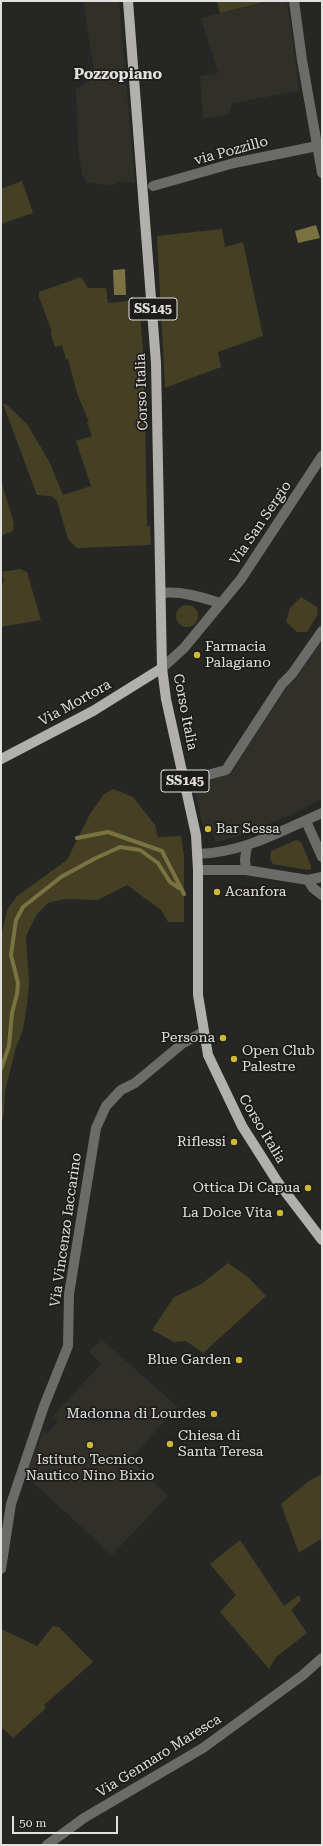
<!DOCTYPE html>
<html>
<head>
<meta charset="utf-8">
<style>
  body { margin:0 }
  #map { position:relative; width:323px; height:1846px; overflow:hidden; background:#262624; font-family:"Roboto Serif",serif }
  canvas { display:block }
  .frame { position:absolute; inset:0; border:2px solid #e1e0df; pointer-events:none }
  .scale { position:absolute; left:12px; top:1816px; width:106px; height:18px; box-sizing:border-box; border:2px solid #e1e0df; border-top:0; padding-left:5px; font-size:12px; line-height:14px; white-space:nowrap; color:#e1e0df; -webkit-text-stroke:3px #1d1c1a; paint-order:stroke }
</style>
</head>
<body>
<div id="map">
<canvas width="323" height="1846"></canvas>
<div class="frame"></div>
<div class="scale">50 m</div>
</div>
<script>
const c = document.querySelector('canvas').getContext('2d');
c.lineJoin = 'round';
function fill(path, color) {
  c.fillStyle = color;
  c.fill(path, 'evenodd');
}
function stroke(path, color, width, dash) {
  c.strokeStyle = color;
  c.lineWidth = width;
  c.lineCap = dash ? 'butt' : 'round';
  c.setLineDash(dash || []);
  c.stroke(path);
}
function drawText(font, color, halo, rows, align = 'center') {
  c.font = font + ' "Roboto Serif",serif';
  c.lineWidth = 3.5;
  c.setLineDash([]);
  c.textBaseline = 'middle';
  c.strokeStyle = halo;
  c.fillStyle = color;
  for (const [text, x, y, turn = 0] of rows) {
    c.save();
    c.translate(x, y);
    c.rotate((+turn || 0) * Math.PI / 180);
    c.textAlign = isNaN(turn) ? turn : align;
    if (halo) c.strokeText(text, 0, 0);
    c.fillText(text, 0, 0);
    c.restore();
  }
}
fill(new Path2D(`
  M 83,1 L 119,1 L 135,183 L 120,182 L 112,185 L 86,183 L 82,174 L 78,148 L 76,90 L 95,76 Z
  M 268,1 L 287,1 L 300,91 L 232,103 L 229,114 L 203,119 L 200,76 L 218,73 L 201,18 Z
  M 322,640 L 322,798 L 300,811 L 266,825 L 267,829 L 216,842 L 213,831 L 205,833 L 192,782 L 229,774 L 290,683 L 292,684 Z
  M 101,1339 L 178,1407 L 130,1459 L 168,1496 L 112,1555 L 26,1476 L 43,1431 L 48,1433 L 58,1421 L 53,1416 L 101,1364 L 89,1352 Z`), '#313028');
fill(new Path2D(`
  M 217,1 L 268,1 L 220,13 Z
  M 22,181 L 33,213 L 1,224 L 1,189 Z
  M 222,229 L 225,247 L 243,242 L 263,336 L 218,352 L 221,367 L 165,388 L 157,236 Z
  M 81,277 L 88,288 L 106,288 L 108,303 L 139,300 L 144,363 L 147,526 L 150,526 L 151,545 L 77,548 L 68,539 L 57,501 L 51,496 L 37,495 L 3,404 L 6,404 L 27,424 L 49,461 L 63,495 L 91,486 L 76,441 L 92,436 L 87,422 L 89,422 L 77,393 L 68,359 L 66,359 L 62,345 L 55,347 L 50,332 L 52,332 L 39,297 L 39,292 Z
  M 1,480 L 14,524 L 13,531 L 1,536 Z
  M 20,569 L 27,572 L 41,620 L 1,627 L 1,586 L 4,582 L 2,572 Z
  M 301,597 L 317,607 L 318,614 L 307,632 L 297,632 L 286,622 L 290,608 Z
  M176 616a11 11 0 1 1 22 0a11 11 0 1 1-22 0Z
  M 113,789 L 133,797 L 155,825 L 158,837 L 181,836 L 184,855 L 184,922 L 168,922 L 161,910 L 127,885 L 98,900 L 65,899 L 48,903 L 37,914 L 26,936 L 29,983 L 27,1004 L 23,1030 L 16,1047 L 5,1091 L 4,1112 L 1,1128 L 1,937 L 7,910 L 17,896 L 67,860 L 90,814 L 104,794 Z
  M 296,840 L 301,842 L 311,866 L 311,869 L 308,870 L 273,864 L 270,859 L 271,851 Z
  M 228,1263 L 248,1277 L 266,1296 L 203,1353 L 186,1341 L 174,1342 L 152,1330 L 174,1297 L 200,1285 Z
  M 322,1474 L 322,1538 L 299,1553 L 281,1504 L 309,1481 Z
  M 240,1540 L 284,1606 L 299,1595 L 301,1600 L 291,1610 L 307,1633 L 276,1657 L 269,1669 L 220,1612 L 236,1595 L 210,1564 Z
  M 53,1626 L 59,1627 L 93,1662 L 44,1705 L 46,1708 L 13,1738 L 1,1727 L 1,1629 L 37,1646 Z`), '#454024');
fill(new Path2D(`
  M 316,225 L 320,238 L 298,243 L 295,231 Z
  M 125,269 L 126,295 L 114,295 L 113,270 Z`), '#7a7241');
stroke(new Path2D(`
  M 77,838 L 108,832 L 162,851 L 184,894
  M 1,1069 L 9,1046 L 12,1013 L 17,994 L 18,983 L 11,955 L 16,920 L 23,907 L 61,877 L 94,859 L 120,847 L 140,850 L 158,863 L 170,882 L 179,888`), '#7a7241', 4);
stroke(new Path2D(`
  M 294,1 L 302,60 L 322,173
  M 153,186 L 234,163 L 317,146
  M 161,593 C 182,591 201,597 220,603
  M 162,668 L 184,648 L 241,579 L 322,456
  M 185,781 L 226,770 L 282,684 L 292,674 L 322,631
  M 306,821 L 322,857
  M 197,854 C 243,853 281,831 322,813
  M 198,870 L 246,870 L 308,880 L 322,877
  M 246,870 L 245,859 L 247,846
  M 308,880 L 313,888 L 322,895
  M 1,1569 L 11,1504 L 44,1406 L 68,1346 L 69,1294 L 96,1128 L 106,1106 L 121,1090 L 135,1083 L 182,1044 L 203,1032
  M 47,1845 L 84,1818 L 203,1748 L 303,1675 L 322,1658`), '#6b6b6a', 10);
stroke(new Path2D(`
  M 128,1 L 156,363 L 162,668 L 166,699 L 196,835 L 198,870 L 198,995 L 208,1055 L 242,1126 L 277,1181 L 322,1240
  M 1,759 L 93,711 L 162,668`), '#b1b0ae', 10);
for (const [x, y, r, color] of [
  [197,655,4,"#cdb938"],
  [208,829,4,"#cdb938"],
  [217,892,4,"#cdb938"],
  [223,1038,4,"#cdb938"],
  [234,1059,4,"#cdb938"],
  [234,1142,4,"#cdb938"],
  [308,1188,4,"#cdb938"],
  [280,1213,4,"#cdb938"],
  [239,1360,4,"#cdb938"],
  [214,1414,4,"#cdb938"],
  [170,1444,4,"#cdb938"],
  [90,1445,4,"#cdb938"]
]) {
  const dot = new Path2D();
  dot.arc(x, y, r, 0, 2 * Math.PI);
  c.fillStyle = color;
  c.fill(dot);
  stroke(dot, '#1d1c1a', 1.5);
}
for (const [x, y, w] of [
  [153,309,48],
  [185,781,48]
]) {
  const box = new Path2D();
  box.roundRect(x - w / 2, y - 11, w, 22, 3);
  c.fillStyle = '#1d1c1a';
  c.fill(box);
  stroke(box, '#e1e0df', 1);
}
drawText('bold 13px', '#e1e0df', null, [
  ["SS145",153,309],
  ["SS145",185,781]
]);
drawText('14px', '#e1e0df', '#1d1c1a', [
  ["via Pozzillo",231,151,-15],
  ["Corso Italia",142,392,-92],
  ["Via San Sergio",261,523,-56],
  ["Via Mortora",75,703,-29],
  ["Corso Italia",185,712,79],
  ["Corso Italia",262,1129,59],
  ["Via Vincenzo Iaccarino",66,1230,-82],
  ["Via Gennaro Maresca",159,1756,-32]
]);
drawText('14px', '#e1e0df', '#1d1c1a', [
  ["Farmacia",205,647,"left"],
  ["Palagiano",205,663,"left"],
  ["Bar Sessa",216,829,"left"],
  ["Acanfora",225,892,"left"],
  ["Persona",215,1038],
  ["Open Club",242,1051,"left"],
  ["Palestre",242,1067,"left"],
  ["Riflessi",226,1142],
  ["Ottica Di Capua",300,1188],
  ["La Dolce Vita",272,1213],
  ["Blue Garden",231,1360],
  ["Madonna di Lourdes",206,1414],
  ["Chiesa di",178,1436,"left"],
  ["Santa Teresa",178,1452,"left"],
  ["Istituto Tecnico",90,1460,"center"],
  ["Nautico Nino Bixio",90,1476,"center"]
], 'right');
drawText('bold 15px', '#e1e0df', '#1d1c1a', [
  ["Pozzopiano",118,75]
]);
</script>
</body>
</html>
